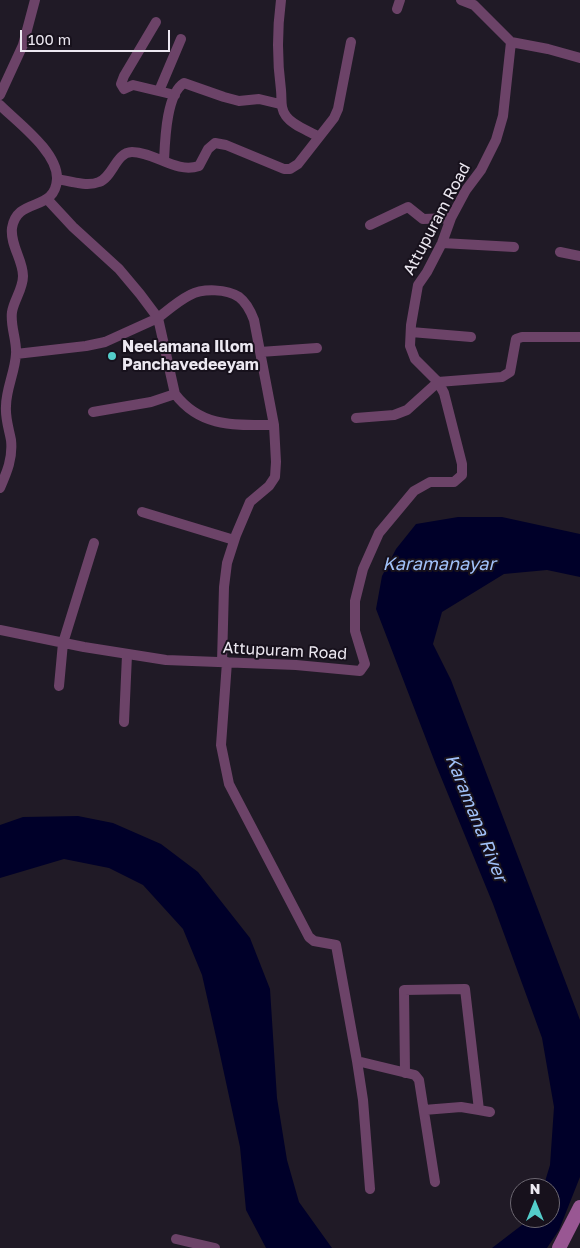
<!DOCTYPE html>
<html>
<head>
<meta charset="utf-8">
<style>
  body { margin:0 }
  #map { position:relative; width:580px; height:1248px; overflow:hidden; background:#201a26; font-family:"Golos Text",sans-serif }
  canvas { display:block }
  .north { position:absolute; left:510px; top:1178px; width:50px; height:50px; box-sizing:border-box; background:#17111c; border:1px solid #6c6771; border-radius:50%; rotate:0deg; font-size:14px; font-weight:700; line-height:20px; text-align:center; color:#ece8f1 }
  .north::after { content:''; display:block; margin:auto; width:18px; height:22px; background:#53cdca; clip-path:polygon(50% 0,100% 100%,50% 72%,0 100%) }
  .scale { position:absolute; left:20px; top:30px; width:150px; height:22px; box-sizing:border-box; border:2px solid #ece8f1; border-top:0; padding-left:6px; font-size:15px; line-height:18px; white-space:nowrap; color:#ece8f1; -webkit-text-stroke:4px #17111c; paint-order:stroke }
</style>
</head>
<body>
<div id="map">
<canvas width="580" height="1248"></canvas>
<div class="north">N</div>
<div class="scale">100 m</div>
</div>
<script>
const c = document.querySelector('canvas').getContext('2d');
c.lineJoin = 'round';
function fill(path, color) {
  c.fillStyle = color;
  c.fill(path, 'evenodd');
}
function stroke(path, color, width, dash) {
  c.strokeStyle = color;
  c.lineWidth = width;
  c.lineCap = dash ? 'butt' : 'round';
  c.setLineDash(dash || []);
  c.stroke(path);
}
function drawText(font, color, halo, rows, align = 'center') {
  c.font = font + ' "Golos Text",sans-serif';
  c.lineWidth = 4;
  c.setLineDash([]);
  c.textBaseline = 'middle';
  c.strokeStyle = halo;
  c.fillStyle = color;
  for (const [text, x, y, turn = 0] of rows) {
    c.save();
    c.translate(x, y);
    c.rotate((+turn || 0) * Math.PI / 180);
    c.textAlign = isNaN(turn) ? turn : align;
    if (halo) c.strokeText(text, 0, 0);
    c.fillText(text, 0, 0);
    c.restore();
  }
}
fill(new Path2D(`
  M 458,517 L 502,517 L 580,534 L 580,577 L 547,570 L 504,574 L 442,612 L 433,644 L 451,680 L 580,1020 L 580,1177 L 559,1230 L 547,1248 L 492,1248 L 531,1218 L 550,1218 L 550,1188 L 543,1188 L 550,1165 L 554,1107 L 542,1038 L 493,904 L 436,765 L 376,609 L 382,576 L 396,549 L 416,524 Z
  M 78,816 L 113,823 L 161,844 L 198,872 L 250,938 L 270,989 L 277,1098 L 287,1160 L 299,1202 L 332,1248 L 266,1248 L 246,1210 L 240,1147 L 219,1050 L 202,975 L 183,929 L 143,885 L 109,868 L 64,859 L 0,878 L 0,825 L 23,817 Z`), '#000029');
stroke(new Path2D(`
  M 281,0 C 277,30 277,60 281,90 C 282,100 280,108 286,116 C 293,126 310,131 319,137
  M 461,0 L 474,5 L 511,42 L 548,49 L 580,58
  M 397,9 L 400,0
  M 156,22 L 124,76 L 121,84 L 124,89 L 133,85 L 175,95
  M 159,91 L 181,39
  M 0,95 L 23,45 L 35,0
  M 0,105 C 18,123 58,152 57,179 C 55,213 17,196 12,228 C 10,245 23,260 23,276 C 23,289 14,300 12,312 C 10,326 17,340 16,354 C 15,372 6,389 6,406 C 5,418 9,429 11,440 C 13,458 7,472 0,488
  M 164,161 C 165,142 166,94 184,83 L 224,97 L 239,101 L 259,99 L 280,104
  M 57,179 C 69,181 87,187 99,182 C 113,177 116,152 132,152 C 155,152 176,174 199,166 L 208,149 L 215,143 L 226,145 L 284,169 L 290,169 L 298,164 L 334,118 L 338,109 L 351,42
  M 370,225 L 408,207 L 423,219 L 451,218
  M 442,243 L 514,247
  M 560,252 L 580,256
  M 411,332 L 471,337
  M 260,352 L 317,348
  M 16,354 L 86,346 L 105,342 L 158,318 L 140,294 L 119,269 L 73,227 L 47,199
  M 175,394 C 201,428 235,425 274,425
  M 93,412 L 151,402 L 175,394 L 158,318 C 168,310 178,301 190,295 C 203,288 227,289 239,297 C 247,303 251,312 254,320 L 274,425 L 276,462 L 275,477 L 269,486 L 250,502 L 236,535 L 227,563 L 224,587 L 222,662
  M 356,418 L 394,415 L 407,410 L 438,382 L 502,377 L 510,372 L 516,339 L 522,337 L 580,337
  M 142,512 L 234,540
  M 0,630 L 84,647 L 166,660 L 296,665 L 360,671 L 365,664 L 355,631 L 355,601 L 363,569 L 379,533 L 414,491 L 430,482 L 454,482 L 462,475 L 462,464 L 444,393 L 438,382 L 415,359 L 410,346 L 411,325 L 418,285 L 427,272 L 442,243 L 451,218 L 466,190 L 481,170 L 496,140 L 503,116 L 511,42
  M 227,662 L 221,745 L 229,784 L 309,937 L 314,941 L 336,945 L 357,1061 L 415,1075 L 419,1080 L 435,1182
  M 59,686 L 63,643 L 94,543
  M 124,722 L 127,655
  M 357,1061 L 363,1100 L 370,1189
  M 405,1073 L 404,990 L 465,989 L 479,1110 L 461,1107 L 424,1110
  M 479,1110 L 490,1112
  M 176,1239 L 215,1248`), '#6c4368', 10);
stroke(new Path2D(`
  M 559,1248 L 580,1207`), '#995793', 14);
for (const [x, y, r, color] of [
  [112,356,5,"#53cdca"]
]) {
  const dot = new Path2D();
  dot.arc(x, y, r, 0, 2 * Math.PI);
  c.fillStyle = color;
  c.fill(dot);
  stroke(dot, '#17111c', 2);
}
drawText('16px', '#ece8f1', '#17111c', [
  ["Attupuram Road",437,219,-62],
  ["Attupuram Road",285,651,3]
]);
drawText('bold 16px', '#ece8f1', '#17111c', [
  ["Neelamana Illom",122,347],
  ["Panchavedeeyam",122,365]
], 'left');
drawText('italic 18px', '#a1c1f9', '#17111c', [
  ["Karamanayar",439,564],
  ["Karamana River",476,818,68]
]);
</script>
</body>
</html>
